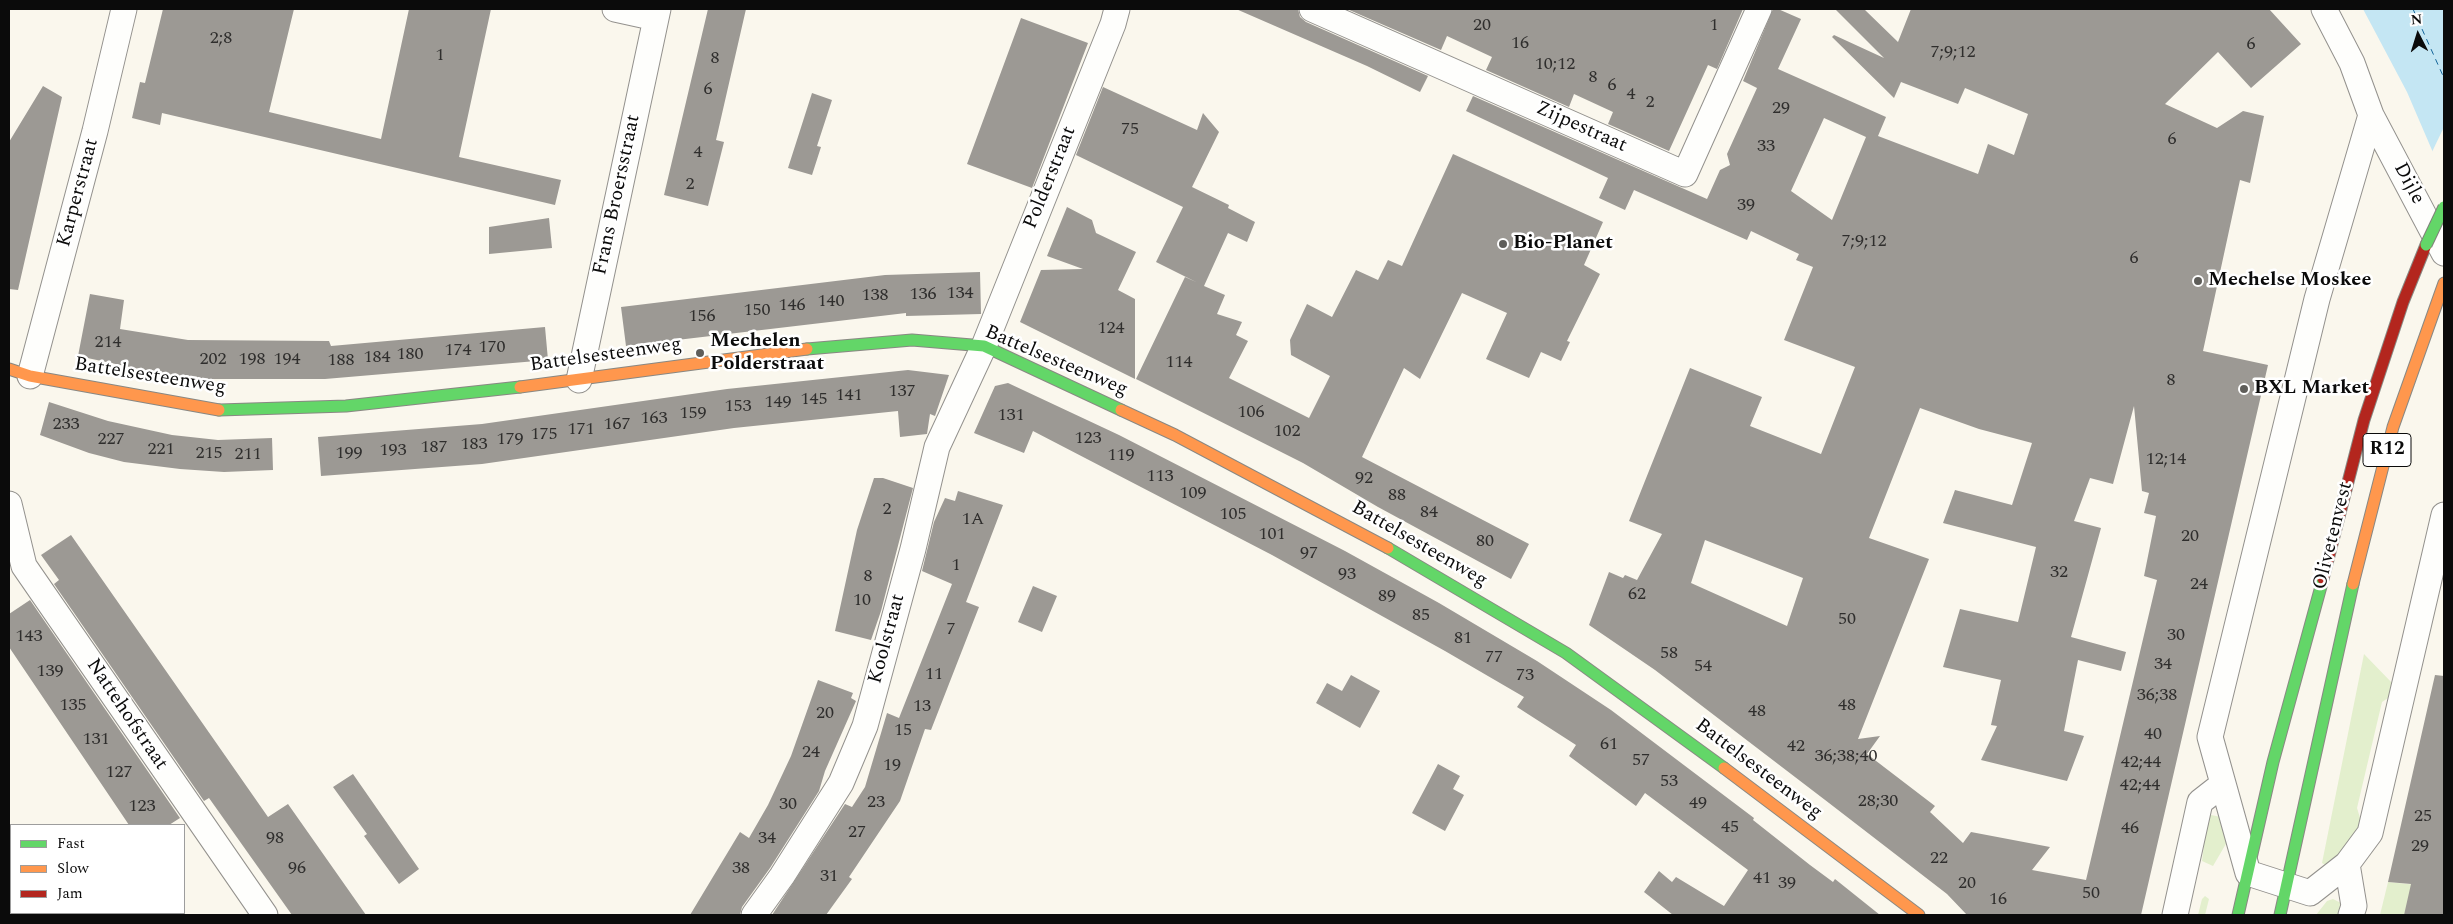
<!DOCTYPE html>
<html>
<head>
<meta charset="utf-8">
<style>
  body { margin:0 }
  #map { position:relative; width:2453px; height:924px; overflow:hidden; background:#faf7ed; font-family:Spectral,serif }
  canvas { display:block }
  .frame { position:absolute; inset:0; border:10px solid #0b0b0b; pointer-events:none }
  .legend { position:absolute; left:10px; top:824px; width:175px; height:90px; box-sizing:border-box; background:#fff; border:1px solid #9d9d9d; margin:0; padding:6px 9px; list-style:none; font-size:15px; color:#0b0b0b }
  .legend li { display:flex; align-items:center; gap:10px; height:25px }
  .legend b { width:25px; border:1px solid #9d9d9d }
  .north { position:absolute; left:2393px; top:10px; width:50px; height:50px; -webkit-text-stroke:4px #fff; paint-order:stroke; rotate:355deg; font-size:14px; font-weight:700; line-height:20px; text-align:center; color:#0b0b0b }
  .north::after { content:''; display:block; margin:auto; width:18px; height:22px; background:#0b0b0b; clip-path:polygon(50% 0,100% 100%,50% 72%,0 100%) }
</style>
</head>
<body>
<div id="map">
<canvas width="2453" height="924"></canvas>
<div class="frame"></div>
<ul class="legend">
<li><b style="height:6px;background:#63d668"></b>Fast</li>
<li><b style="height:6px;background:#ff974d"></b>Slow</li>
<li><b style="height:6px;background:#b3261e"></b>Jam</li>
</ul>
<div class="north">N</div>
</div>
<script>
const c = document.querySelector('canvas').getContext('2d');
c.lineJoin = 'round';
function fill(path, color) {
  c.fillStyle = color;
  c.fill(path, 'evenodd');
}
function stroke(path, color, width, dash) {
  c.strokeStyle = color;
  c.lineWidth = width;
  c.lineCap = dash ? 'butt' : 'round';
  c.setLineDash(dash || []);
  c.stroke(path);
}
function drawText(font, color, halo, rows, align = 'center') {
  c.font = font + ' Spectral,serif';
  c.lineWidth = 5;
  c.setLineDash([]);
  c.textBaseline = 'middle';
  c.strokeStyle = halo;
  c.fillStyle = color;
  for (const [text, x, y, turn = 0] of rows) {
    c.save();
    c.translate(x, y);
    c.rotate((+turn || 0) * Math.PI / 180);
    c.textAlign = isNaN(turn) ? turn : align;
    if (halo) c.strokeText(text, 0, 0);
    c.fillText(text, 0, 0);
    c.restore();
  }
}
fill(new Path2D(`
  M 2364,654 L 2394,685 L 2391,696 L 2382,702 L 2357,808 L 2361,821 L 2356,836 L 2329,867 L 2322,863 Z
  M 2211,815 L 2221,817 L 2230,837 L 2213,866 L 2202,861 L 2204,845 L 2198,836 L 2203,820 Z
  M 2388,882 L 2417,885 L 2444,883 L 2444,914 L 2407,905 L 2404,915 L 2380,915 Z
  M 2205,896 L 2209,899 L 2205,915 L 2198,915 L 2202,899 Z
  M 2333,899 L 2341,903 L 2341,915 L 2316,915 L 2327,901 Z`), '#e3efcd');
fill(new Path2D(`
  M 2363,9 L 2444,9 L 2444,178 L 2407,92 Z`), '#c4e6f3');
fill(new Path2D(`
  M 2444,127 L 2444,180 L 2431,154 Z`), '#faf7ed');
stroke(new Path2D(`
  M 2413,9 L 2444,78`), '#15669b', 1, [6, 5]);
fill(new Path2D(`
  M 163,9 L 294,9 L 269,112 L 381,139 L 409,9 L 491,9 L 459,157 L 561,180 L 555,205 L 162,113 L 160,125 L 132,118 L 140,82 L 145,83 Z
  M 708,9 L 746,9 L 716,140 L 724,142 L 708,206 L 664,195 Z
  M 1236,9 L 1298,9 L 1300,17 L 1306,22 L 1428,76 L 1420,92 L 1367,66 Z
  M 1347,9 L 1743,9 L 1717,69 L 1708,65 L 1669,151 L 1608,124 L 1613,112 L 1574,94 L 1569,107 L 1486,70 L 1492,57 L 1447,36 L 1441,50 Z
  M 1773,9 L 1778,9 L 1801,19 L 1778,69 L 1886,117 L 1878,136 L 1978,174 L 1988,144 L 2014,155 L 2028,114 L 1965,88 L 1958,104 L 1901,82 L 1894,98 L 1832,37 L 1834,35 L 1884,58 L 1835,9 L 1864,9 L 1898,42 L 1911,9 L 2269,9 L 2301,44 L 2251,88 L 2218,52 L 2165,104 L 2217,128 L 2243,111 L 2264,116 L 2250,183 L 2240,180 L 2203,351 L 2268,365 L 2141,915 L 1967,915 L 1947,894 L 1829,803 L 1655,670 L 1589,625 L 1609,572 L 1623,578 L 1625,575 L 1637,580 L 1662,534 L 1629,521 L 1690,368 L 1762,397 L 1750,426 L 1821,454 L 1855,367 L 1784,340 L 1813,267 L 1796,260 L 1799,254 L 1751,231 L 1747,240 L 1634,190 L 1625,210 L 1599,198 L 1608,178 L 1466,111 L 1473,96 L 1707,199 L 1720,170 L 1730,165 L 1727,154 L 1757,88 L 1743,81 ZM 1824,118 L 1866,137 L 1832,220 L 1791,191 ZM 2134,406 L 2142,491 L 2149,493 L 2144,513 L 2156,516 L 2144,576 L 2157,580 L 2086,880 L 2032,870 L 2050,847 L 1971,832 L 1963,843 L 1930,812 L 1935,806 L 1867,754 L 1880,736 L 1858,739 L 1929,559 L 1869,538 L 1920,408 L 1979,429 L 2032,443 L 2012,505 L 1955,490 L 1943,523 L 2036,547 L 2018,622 L 1960,609 L 1943,667 L 2001,680 L 1991,725 L 1997,726 L 1981,760 L 2067,781 L 2084,736 L 2064,731 L 2078,660 L 2121,671 L 2126,652 L 2071,637 L 2101,528 L 2074,521 L 2090,478 L 2113,484 ZM 1705,540 L 1803,578 L 1787,626 L 1691,583 Z
  M 1021,18 L 1088,43 L 1032,188 L 967,164 Z
  M 43,86 L 62,97 L 18,290 L 9,289 L 9,142 Z
  M 1103,87 L 1197,130 L 1203,113 L 1219,132 L 1192,187 L 1229,205 L 1228,208 L 1255,222 L 1247,242 L 1228,233 L 1204,286 L 1225,295 L 1217,314 L 1242,322 L 1236,335 L 1248,341 L 1229,378 L 1309,418 L 1330,376 L 1291,355 L 1290,340 L 1307,304 L 1332,317 L 1356,270 L 1378,280 L 1388,260 L 1402,266 L 1453,154 L 1603,222 L 1584,265 L 1600,274 L 1567,341 L 1570,342 L 1561,361 L 1541,352 L 1529,378 L 1486,359 L 1507,313 L 1462,293 L 1420,379 L 1404,368 L 1362,457 L 1529,544 L 1511,579 L 1378,507 L 1303,463 L 1136,379 L 1185,277 L 1196,282 L 1156,262 L 1183,207 L 1076,155 Z
  M 812,93 L 832,100 L 817,146 L 821,147 L 812,175 L 788,168 Z
  M 1067,207 L 1092,220 L 1096,233 L 1136,252 L 1118,290 L 1135,299 L 1135,379 L 1020,322 L 1041,270 L 1083,269 L 1047,256 Z
  M 549,218 L 552,248 L 489,254 L 489,227 Z
  M 980,272 L 981,314 L 906,316 L 906,313 L 626,346 L 621,307 L 885,275 Z
  M 90,294 L 124,300 L 120,329 L 188,340 L 329,341 L 331,346 L 545,327 L 548,360 L 325,379 L 202,379 L 158,373 L 78,356 Z
  M 908,370 L 949,375 L 935,416 L 930,414 L 927,434 L 900,437 L 898,411 L 734,428 L 482,464 L 321,476 L 318,437 L 482,424 L 727,389 Z
  M 1008,383 L 1119,435 L 1345,551 L 1439,603 L 1537,661 L 1611,710 L 1754,818 L 1753,820 L 1810,865 L 1833,882 L 1835,879 L 1880,915 L 1673,915 L 1644,892 L 1659,871 L 1672,882 L 1676,877 L 1724,906 L 1748,870 L 1645,793 L 1636,806 L 1569,756 L 1576,745 L 1517,707 L 1524,697 L 1445,651 L 1272,555 L 1033,431 L 1024,453 L 974,433 L 995,386 Z
  M 49,402 L 108,421 L 172,435 L 218,440 L 272,438 L 273,470 L 224,472 L 180,469 L 124,462 L 89,453 L 40,435 Z
  M 874,478 L 883,478 L 913,488 L 881,611 L 871,640 L 835,631 L 857,530 Z
  M 958,491 L 1003,505 L 966,602 L 979,607 L 931,730 L 925,729 L 900,801 L 849,877 L 852,879 L 826,915 L 772,915 L 845,804 L 852,807 L 865,787 L 887,713 L 899,718 L 952,584 L 922,571 L 934,522 L 945,498 L 955,501 Z
  M 71,535 L 268,817 L 288,804 L 366,915 L 292,915 L 209,798 L 204,801 L 54,584 L 59,580 L 41,555 Z
  M 1033,586 L 1057,596 L 1042,632 L 1018,622 Z
  M 30,600 L 180,818 L 169,825 L 129,825 L 9,647 L 9,614 Z
  M 1351,675 L 1380,691 L 1360,728 L 1316,703 L 1327,683 L 1342,691 Z
  M 2435,675 L 2444,676 L 2444,915 L 2404,915 L 2411,884 L 2388,882 Z
  M 818,680 L 853,693 L 851,698 L 856,701 L 825,771 L 819,791 L 770,868 L 742,907 L 740,915 L 690,915 L 740,832 L 749,838 L 768,805 L 791,756 Z
  M 1438,764 L 1460,776 L 1453,789 L 1464,795 L 1445,831 L 1412,813 Z
  M 353,774 L 419,869 L 399,884 L 364,836 L 367,834 L 333,787 Z`), '#9c9994');
const street = new Path2D(`
  M 615,9 L 656,18
  M 1312,9 L 1685,174 L 1759,9
  M 2324,9 L 2352,63 L 2371,115 L 2444,253
  M 2371,115 L 2317,299 L 2210,737 L 2248,873 L 2310,893 L 2347,864 L 2370,833 L 2444,515
  M 30,376 L 95,131 L 124,9
  M 579,380 L 658,9
  M 9,504 L 24,566 L 265,915
  M 2347,864 L 2354,906 L 2351,915
  M 754,915 L 782,876 L 841,783 L 865,726 L 913,549 L 937,447 L 984,346 L 1113,24 L 1117,9
  M 2175,915 L 2200,802 L 2223,784`);
const fast = new Path2D(`
  M 807,349 L 912,340 L 984,346 L 1121,410
  M 219,410 L 346,406 L 520,387
  M 1388,548 L 1566,653 L 1724,768
  M 2238,915 L 2273,762 L 2323,579
  M 2280,915 L 2353,584`);
const slow = new Path2D(`
  M 9,369 L 30,376 L 219,410
  M 520,387 L 807,349
  M 1121,410 L 1175,435 L 1388,548
  M 2353,584 L 2393,427 L 2444,283
  M 1724,768 L 1919,915`);
const jam = new Path2D(`
  M 2323,579 L 2364,420 L 2403,302 L 2426,245`);
stroke(street, '#93918d', 27);
stroke(fast, '#898883', 13);
stroke(slow, '#898883', 13);
stroke(jam, '#898883', 13);
stroke(street, '#fefefc', 25);
stroke(fast, '#63d668', 11);
stroke(slow, '#ff974d', 11);
stroke(jam, '#b3261e', 11);
const fastBridge = new Path2D(`
  M 2426,245 L 2444,207`);
stroke(fastBridge, '#807f7a', 13, []);
stroke(fastBridge, '#63d668', 11);
for (const [x, y, r, color] of [
  [1503,244,5,"#5f5e5a"],
  [2198,281,5,"#5f5e5a"],
  [700,353,5,"#5f5e5a"],
  [2244,389,5,"#5f5e5a"]
]) {
  const dot = new Path2D();
  dot.arc(x, y, r, 0, 2 * Math.PI);
  c.fillStyle = color;
  c.fill(dot);
  stroke(dot, '#fff', 2);
}
drawText('18px', '#2f2e2d', null, [
  ["20",1482,26],
  ["1",1714,26],
  ["2;8",221,39],
  ["16",1520,44],
  ["6",2251,45],
  ["7;9;12",1953,53],
  ["1",440,56],
  ["8",715,59],
  ["10;12",1555,65],
  ["8",1593,78],
  ["6",1612,86],
  ["6",708,90],
  ["4",1631,95],
  ["2",1650,103],
  ["29",1781,109],
  ["75",1130,130],
  ["6",2172,140],
  ["33",1766,147],
  ["4",698,153],
  ["2",690,185],
  ["39",1746,206],
  ["7;9;12",1864,242],
  ["6",2134,259],
  ["134",960,294],
  ["136",923,295],
  ["138",875,296],
  ["140",831,302],
  ["146",792,306],
  ["150",757,311],
  ["156",702,317],
  ["124",1111,329],
  ["214",108,343],
  ["170",492,348],
  ["174",458,351],
  ["180",410,355],
  ["184",377,358],
  ["202",213,360],
  ["198",252,360],
  ["194",287,360],
  ["188",341,361],
  ["114",1179,363],
  ["8",2171,381],
  ["137",902,392],
  ["141",849,396],
  ["145",814,400],
  ["149",778,403],
  ["153",738,407],
  ["106",1251,413],
  ["159",693,414],
  ["131",1011,416],
  ["163",654,419],
  ["233",66,425],
  ["167",617,425],
  ["171",581,430],
  ["102",1287,432],
  ["175",544,435],
  ["123",1088,439],
  ["227",111,440],
  ["179",510,440],
  ["183",474,445],
  ["187",434,448],
  ["221",161,450],
  ["193",393,451],
  ["215",209,454],
  ["199",349,454],
  ["211",248,455],
  ["119",1121,456],
  ["12;14",2166,460],
  ["113",1160,477],
  ["92",1364,479],
  ["109",1193,494],
  ["88",1397,496],
  ["2",887,510],
  ["84",1429,513],
  ["105",1233,515],
  ["1A",973,520],
  ["101",1272,535],
  ["20",2190,537],
  ["80",1485,542],
  ["97",1309,554],
  ["1",956,566],
  ["32",2059,573],
  ["93",1347,575],
  ["8",868,577],
  ["24",2199,585],
  ["62",1637,595],
  ["89",1387,597],
  ["10",862,601],
  ["85",1421,616],
  ["50",1847,620],
  ["7",951,630],
  ["30",2176,636],
  ["143",29,637],
  ["81",1463,639],
  ["58",1669,654],
  ["77",1494,658],
  ["34",2163,665],
  ["54",1703,667],
  ["139",50,672],
  ["11",934,675],
  ["73",1525,676],
  ["36;38",2157,696],
  ["135",73,706],
  ["48",1847,706],
  ["13",922,707],
  ["48",1757,712],
  ["20",825,714],
  ["15",903,731],
  ["40",2153,735],
  ["131",96,740],
  ["61",1609,745],
  ["42",1796,747],
  ["24",811,753],
  ["36;38;40",1846,757],
  ["57",1641,761],
  ["42;44",2141,763],
  ["19",892,766],
  ["127",119,773],
  ["53",1669,782],
  ["42;44",2140,786],
  ["28;30",1878,802],
  ["23",876,803],
  ["49",1698,804],
  ["30",788,805],
  ["123",142,807],
  ["25",2423,817],
  ["45",1730,828],
  ["46",2130,829],
  ["27",857,833],
  ["98",275,839],
  ["34",767,839],
  ["29",2420,847],
  ["22",1939,859],
  ["96",297,869],
  ["38",741,869],
  ["31",829,877],
  ["41",1762,879],
  ["39",1787,884],
  ["20",1967,884],
  ["50",2091,894],
  ["16",1998,900]
]);
for (const [x, y, w] of [
  [2387,450,48]
]) {
  const box = new Path2D();
  box.roundRect(x - w / 2, y - 16.5, w, 33, 4);
  c.fillStyle = '#fff';
  c.fill(box);
  stroke(box, '#0b0b0b', 1);
}
drawText('bold 19px', '#0b0b0b', null, [
  ["R12",2387,450]
]);
drawText('20px', '#0b0b0b', '#fff', [
  ["Zijpestraat",1581,128,24],
  ["Polderstraat",1051,178,-68],
  ["Dijle",2408,184,62],
  ["Karperstraat",79,193,-75],
  ["Frans Broersstraat",618,195,-78],
  ["Battelsesteenweg",606,356,-8],
  ["Battelsesteenweg",1056,362,23],
  ["Battelsesteenweg",150,377,9],
  ["Olivetenvest",2334,536,-76],
  ["Battelsesteenweg",1419,545,30],
  ["Koolstraat",888,639,-75],
  ["Nattehofstraat",126,715,56],
  ["Battelsesteenweg",1758,770,37]
]);
drawText('bold 20px', '#0b0b0b', '#fff', [
  ["Bio-Planet",1513,244],
  ["Mechelse Moskee",2208,281],
  ["Mechelen",710,342],
  ["Polderstraat",710,365],
  ["BXL Market",2254,389]
], 'left');
</script>
</body>
</html>
